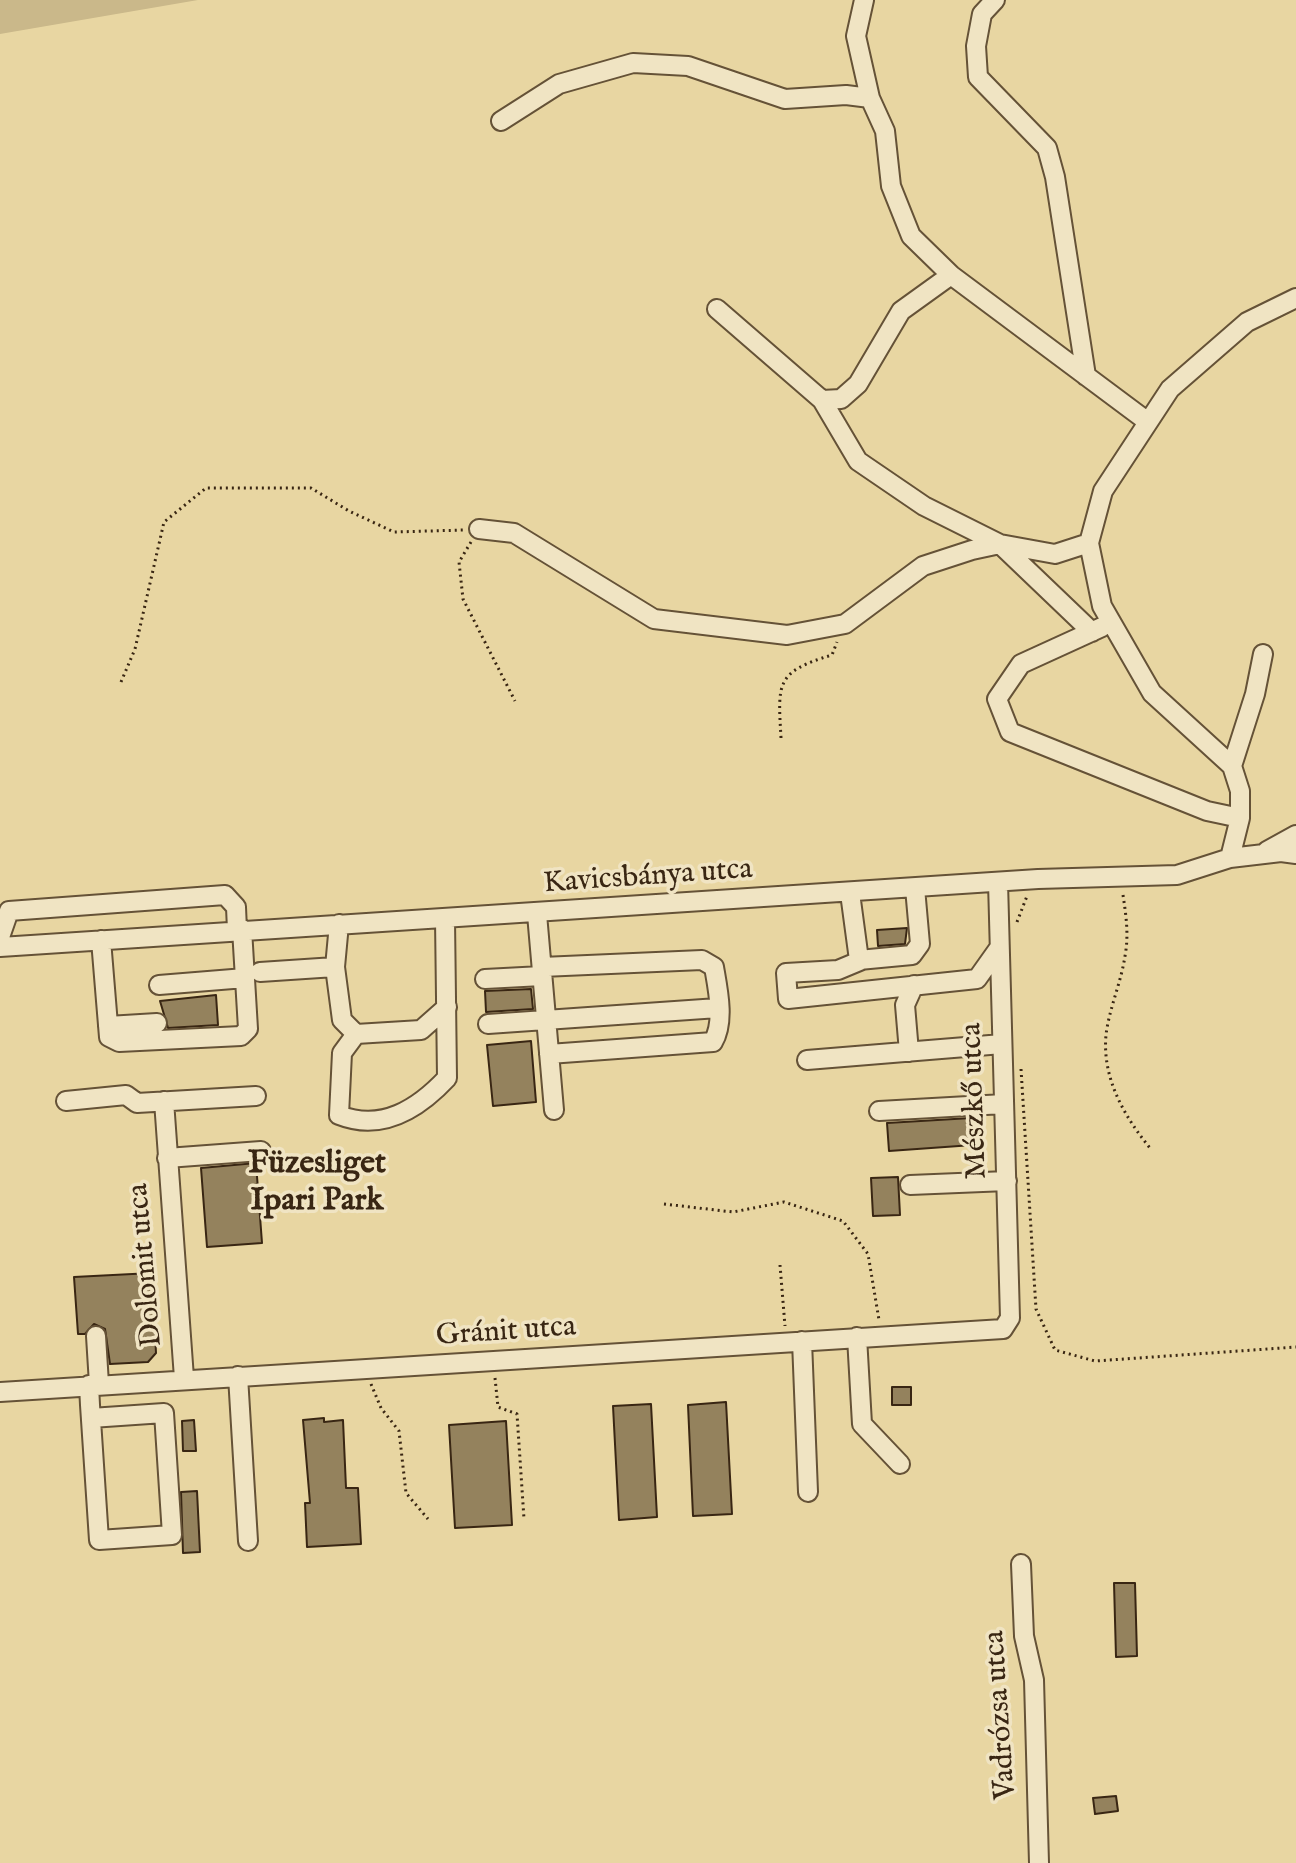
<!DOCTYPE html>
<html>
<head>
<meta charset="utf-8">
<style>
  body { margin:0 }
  canvas { display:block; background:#e8d6a2 }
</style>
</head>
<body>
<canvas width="1296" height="1863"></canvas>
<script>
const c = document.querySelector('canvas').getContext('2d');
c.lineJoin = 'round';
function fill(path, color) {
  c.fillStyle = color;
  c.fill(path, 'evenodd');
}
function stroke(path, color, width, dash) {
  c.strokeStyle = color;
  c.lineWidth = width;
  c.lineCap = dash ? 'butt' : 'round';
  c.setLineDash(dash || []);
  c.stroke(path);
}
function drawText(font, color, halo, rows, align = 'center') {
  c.font = font + ' "IM FELL English",serif';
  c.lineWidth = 7;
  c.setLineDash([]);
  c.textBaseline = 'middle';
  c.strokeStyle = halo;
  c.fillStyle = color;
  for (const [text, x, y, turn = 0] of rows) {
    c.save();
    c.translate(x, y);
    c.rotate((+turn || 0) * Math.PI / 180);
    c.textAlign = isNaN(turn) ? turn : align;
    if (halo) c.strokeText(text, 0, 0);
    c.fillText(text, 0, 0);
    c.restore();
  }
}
fill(new Path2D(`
  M 0,0 L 198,0 L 0,34 Z`), '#cab88a');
const building = new Path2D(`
  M 907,928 L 905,944 L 878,946 L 877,930 Z
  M 531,989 L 533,1009 L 486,1012 L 485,991 Z
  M 216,995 L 218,1025 L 168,1028 L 160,1001 Z
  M 531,1041 L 536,1102 L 493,1106 L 487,1045 Z
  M 971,1118 L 973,1145 L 889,1151 L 887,1123 Z
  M 256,1163 L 262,1243 L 207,1247 L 201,1168 Z
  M 898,1177 L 900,1215 L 873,1216 L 871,1178 Z
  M 152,1273 L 156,1353 L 148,1362 L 110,1364 L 105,1329 L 94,1324 L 85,1334 L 78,1334 L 74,1277 Z
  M 892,1387 L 911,1387 L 911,1405 L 892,1405 Z
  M 726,1402 L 732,1514 L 693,1516 L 688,1405 Z
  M 651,1404 L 657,1517 L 619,1520 L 613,1406 Z
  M 324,1418 L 324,1422 L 343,1420 L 346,1488 L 358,1488 L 361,1544 L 307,1547 L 305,1503 L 310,1503 L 303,1420 Z
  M 194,1420 L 196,1451 L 183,1451 L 182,1421 Z
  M 506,1421 L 512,1525 L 455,1528 L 449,1425 Z
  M 197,1491 L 200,1552 L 183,1553 L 181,1492 Z
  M 1114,1583 L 1135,1583 L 1137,1656 L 1116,1657 Z
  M 1116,1796 L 1118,1811 L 1095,1814 L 1093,1798 Z`);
fill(building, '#94825d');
stroke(building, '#392613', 2);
const minor = new Path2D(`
  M 864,0 L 856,36 L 870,98
  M 995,0 L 982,14 L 976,46 L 978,77 L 1047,148 L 1055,177 L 1086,376
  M 501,121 L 559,84 L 633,63 L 688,66 L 785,99 L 846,95 L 870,98 L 885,131 L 891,186 L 911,236 L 951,275 L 1148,422
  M 717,309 L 822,400 L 858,461 L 924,506 L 1000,544 L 1092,632
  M 822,400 L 841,399 L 858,384 L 901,311 L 951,275
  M 479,529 L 514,533 L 654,619 L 787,635 L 845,624 L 923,566 L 972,550 L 1000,544 L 1055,554 L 1089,543
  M 1102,627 L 1021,664 L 997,699 L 1010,732 L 1207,811 L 1240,818
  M 1232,766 L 1255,694 L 1263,654
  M 1267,851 L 1296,835
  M 1230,858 L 1240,818 L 1240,791 L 1232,766 L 1152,693 L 1102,606 L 1089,543 L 1103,491 L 1170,389 L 1247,322 L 1296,298
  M 850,893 L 859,960 L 912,955 L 920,944 L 915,888
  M 537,914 L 554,1110
  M 0,937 L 9,911 L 225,895 L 236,907 L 237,930
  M 101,940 L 109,1037 L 119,1042 L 241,1036 L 248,1029 L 242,929
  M 0,947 L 1038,879 L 1177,875 L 1230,858 L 1281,852 L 1296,854
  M 862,960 L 838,970 L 786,973 L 788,999 L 977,979 L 999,948
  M 335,967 L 342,1020 L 356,1034 L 421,1030 L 447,1007
  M 542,967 L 702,960 L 714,967 C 718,990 725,1022 713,1042 L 549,1054
  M 260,972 L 335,967 L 339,924
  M 485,979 L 542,976
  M 159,985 L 245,978
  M 488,1024 L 718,1008
  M 108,1026 L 157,1023
  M 356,1034 L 342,1053 L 339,1115 C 382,1132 418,1109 447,1078 L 445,919
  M 909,1052 L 905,1005 L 914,985
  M 807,1060 L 1002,1044
  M 66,1101 L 126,1095 L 137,1103 L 256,1096
  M 164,1101 L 184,1378
  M 879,1111 L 1004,1104
  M 167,1158 L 261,1151
  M 910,1185 L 1007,1181
  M 96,1336 L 99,1384
  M 857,1337 L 862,1424 L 900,1464
  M 802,1341 L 808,1492
  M 238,1376 L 248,1541
  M 89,1385 L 90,1405 L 99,1540 L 172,1535 L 164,1413 L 91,1418
  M 0,1392 L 1003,1329 L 1010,1318 L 998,882
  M 1021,1564 L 1024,1636 L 1034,1680 L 1039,1863`);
stroke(minor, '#655237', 22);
stroke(new Path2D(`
  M 471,542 L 459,562 L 463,599 L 515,701
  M 121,682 L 135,649 L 164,522 L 206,488 L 311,488 L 349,511 L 394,532 L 464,530
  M 781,738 C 778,683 775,672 832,655 L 837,642
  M 1123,895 C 1126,915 1129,935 1125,956 C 1121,983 1109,1009 1106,1035 C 1102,1078 1124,1116 1150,1148
  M 1017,922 L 1027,896
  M 1021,1069 L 1036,1309 L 1055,1350 L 1095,1361 L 1296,1347
  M 664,1204 L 733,1212 L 784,1202 L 843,1221 L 868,1254 L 879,1320
  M 780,1265 L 785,1326
  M 495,1378 L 498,1407 L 517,1414 L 524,1519
  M 371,1384 L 381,1408 L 399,1431 L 406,1493 L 428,1519`), '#392613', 3, [2, 4]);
stroke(minor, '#f0e4c3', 18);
drawText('30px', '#392613', '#f0e4c3', [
  ["Kavicsbánya utca",648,878,-4],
  ["Mészkő utca",976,1101,-92],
  ["Dolomit utca",147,1265,-95],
  ["Gránit utca",506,1333,-4],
  ["Vadrózsa utca",1002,1715,-94]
]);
drawText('bold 32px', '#392613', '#f0e4c3', [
  ["Füzesliget",317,1165],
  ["Ipari Park",317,1202]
]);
</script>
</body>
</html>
